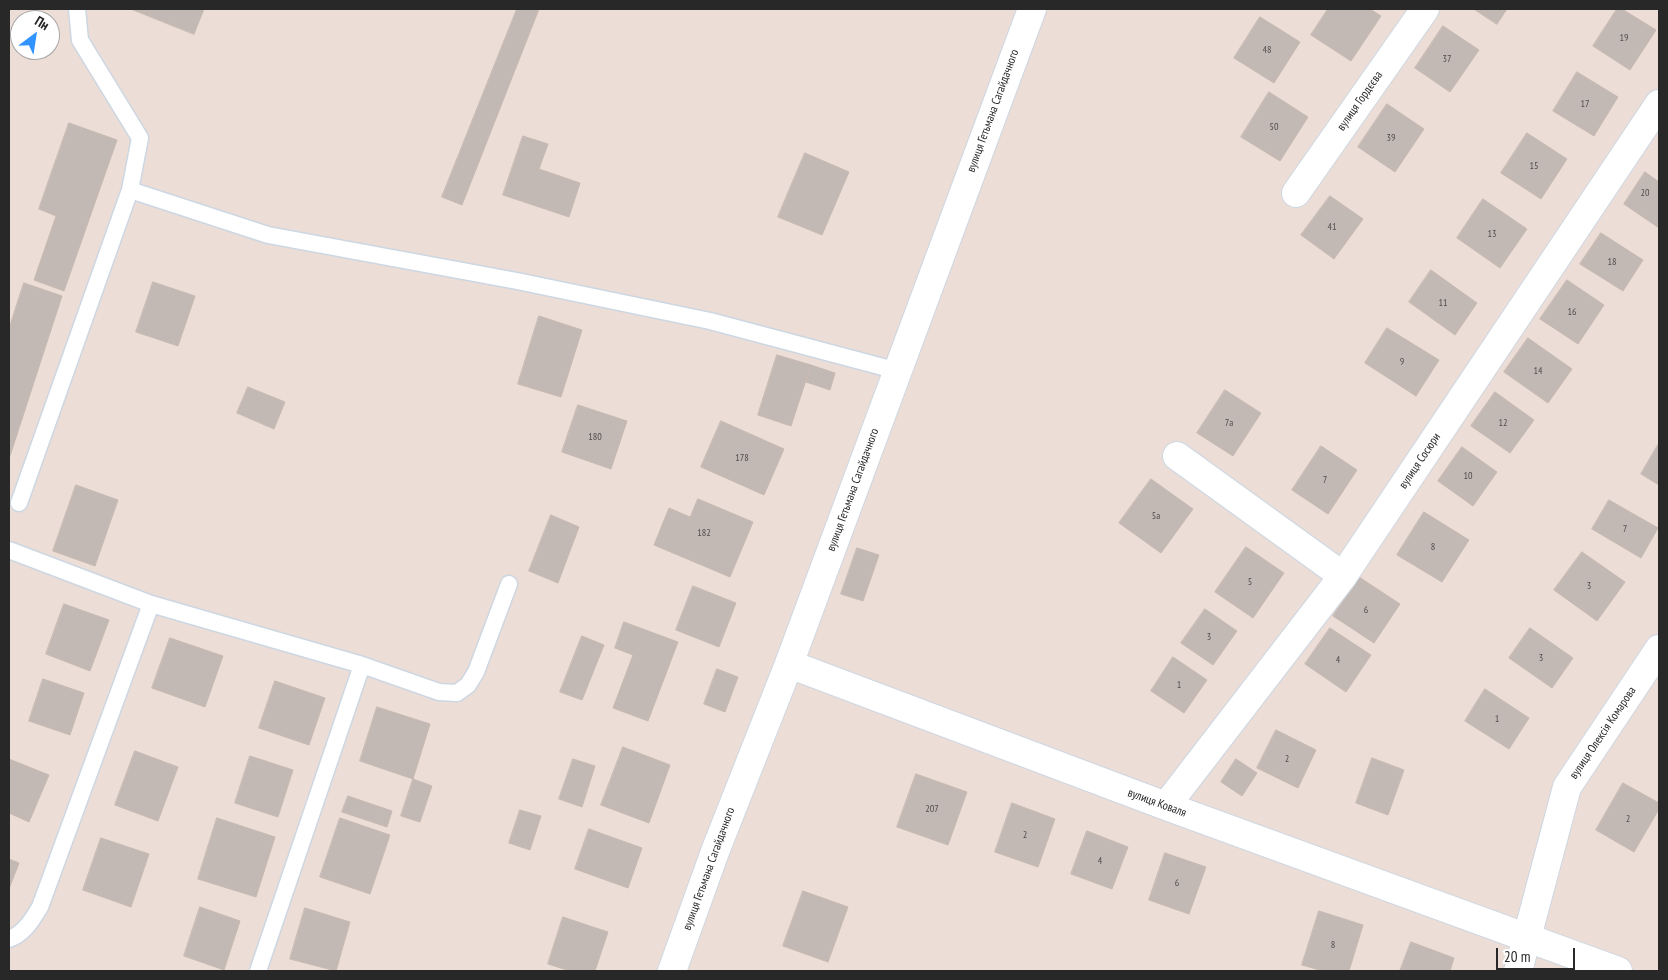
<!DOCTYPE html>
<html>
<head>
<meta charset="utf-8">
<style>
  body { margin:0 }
  #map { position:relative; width:1668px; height:980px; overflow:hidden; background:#ecddd7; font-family:"PT Sans Narrow",sans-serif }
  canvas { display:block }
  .frame { position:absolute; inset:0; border:10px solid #282828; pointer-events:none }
  .north { position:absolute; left:10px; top:10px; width:50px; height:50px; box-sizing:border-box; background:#fff; border:1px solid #a9a9a9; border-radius:50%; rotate:31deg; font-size:14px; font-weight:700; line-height:20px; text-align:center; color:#282828 }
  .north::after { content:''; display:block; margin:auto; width:18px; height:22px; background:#3193ff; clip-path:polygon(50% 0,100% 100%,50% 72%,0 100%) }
  .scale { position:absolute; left:1496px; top:948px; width:79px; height:22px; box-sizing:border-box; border:2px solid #282828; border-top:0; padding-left:6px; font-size:15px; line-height:18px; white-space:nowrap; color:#282828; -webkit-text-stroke:4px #fff; paint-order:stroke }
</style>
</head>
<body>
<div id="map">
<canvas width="1668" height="980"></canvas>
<div class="frame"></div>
<div class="north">Пн</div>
<div class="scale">20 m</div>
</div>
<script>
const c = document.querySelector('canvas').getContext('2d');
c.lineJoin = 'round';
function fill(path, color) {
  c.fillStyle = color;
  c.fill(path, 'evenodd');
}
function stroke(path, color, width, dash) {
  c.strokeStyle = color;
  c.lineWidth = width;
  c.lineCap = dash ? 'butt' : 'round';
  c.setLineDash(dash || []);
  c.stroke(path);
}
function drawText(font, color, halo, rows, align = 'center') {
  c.font = font + ' "PT Sans Narrow",sans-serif';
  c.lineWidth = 4;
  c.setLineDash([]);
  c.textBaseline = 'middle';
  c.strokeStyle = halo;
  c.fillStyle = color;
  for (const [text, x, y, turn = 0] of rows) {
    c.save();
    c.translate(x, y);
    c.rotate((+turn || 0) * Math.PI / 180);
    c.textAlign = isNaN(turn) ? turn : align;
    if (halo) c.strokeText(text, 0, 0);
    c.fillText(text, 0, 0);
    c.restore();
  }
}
const building = new Path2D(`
  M 131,9 L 204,9 L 194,34 Z
  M 517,9 L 539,9 L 462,205 L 442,197 Z
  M 1328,9 L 1370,9 L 1381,16 L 1351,61 L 1311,35 Z
  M 1474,9 L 1507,9 L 1497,24 Z
  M 1617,9 L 1622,9 L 1656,30 L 1630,70 L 1593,46 Z
  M 1260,17 L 1300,42 L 1274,83 L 1234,58 Z
  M 1443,26 L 1479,50 L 1450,92 L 1415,68 Z
  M 1577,72 L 1618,97 L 1594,136 L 1553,111 Z
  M 1269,92 L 1308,117 L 1280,161 L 1241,137 Z
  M 1387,104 L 1424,129 L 1395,172 L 1358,147 Z
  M 69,123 L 117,140 L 64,291 L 34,280 L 56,216 L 39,209 Z
  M 1527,133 L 1567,159 L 1541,199 L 1501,173 Z
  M 523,136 L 548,144 L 539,169 L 580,183 L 569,217 L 503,195 Z
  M 805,153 L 849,172 L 822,235 L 778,217 Z
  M 1645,172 L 1659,182 L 1659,228 L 1624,204 Z
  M 1330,196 L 1363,219 L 1334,259 L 1301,235 Z
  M 1483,199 L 1527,229 L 1500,268 L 1457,238 Z
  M 1601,233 L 1643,260 L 1623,291 L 1580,264 Z
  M 1431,270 L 1477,303 L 1455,335 L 1409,302 Z
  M 1567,280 L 1604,305 L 1578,344 L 1540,319 Z
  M 153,282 L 195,296 L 178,346 L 136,332 Z
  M 24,283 L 62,296 L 9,459 L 9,329 Z
  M 539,316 L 582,330 L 561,397 L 518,384 Z
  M 1387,328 L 1439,360 L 1416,396 L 1365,363 Z
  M 1528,338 L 1572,369 L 1548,403 L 1504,372 Z
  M 777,355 L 811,365 L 791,426 L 758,415 Z
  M 811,365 L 835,373 L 830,390 L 806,382 Z
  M 248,387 L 285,402 L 274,429 L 237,413 Z
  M 1225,390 L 1261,413 L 1233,456 L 1197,433 Z
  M 1495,392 L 1534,420 L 1510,453 L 1471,426 Z
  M 578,405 L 627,421 L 611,469 L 562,452 Z
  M 721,421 L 784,449 L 764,495 L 701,467 Z
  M 1659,443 L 1659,485 L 1641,474 Z
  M 1321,446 L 1357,470 L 1328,514 L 1292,490 Z
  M 1462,447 L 1497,472 L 1473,506 L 1438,481 Z
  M 1151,479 L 1193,509 L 1161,553 L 1119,523 Z
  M 76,485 L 118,500 L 95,566 L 53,551 Z
  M 698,499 L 753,522 L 730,577 L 654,545 L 669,508 L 690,517 Z
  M 1609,500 L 1658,528 L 1641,558 L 1592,529 Z
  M 1424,512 L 1469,540 L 1442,582 L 1397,555 Z
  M 551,515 L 579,527 L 558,583 L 529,571 Z
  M 1246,547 L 1284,573 L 1253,618 L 1215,592 Z
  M 857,548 L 879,555 L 863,601 L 841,594 Z
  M 1582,552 L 1625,582 L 1597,621 L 1554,590 Z
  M 1359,577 L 1400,604 L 1374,643 L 1333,616 Z
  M 693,586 L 736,603 L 719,647 L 676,630 Z
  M 64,604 L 109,620 L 90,671 L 46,654 Z
  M 1205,609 L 1237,631 L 1213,665 L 1181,643 Z
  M 624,622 L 678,642 L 648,721 L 613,708 L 633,655 L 615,648 Z
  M 1330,628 L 1371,655 L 1346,692 L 1305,664 Z
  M 1530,628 L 1573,658 L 1552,688 L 1509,658 Z
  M 582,636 L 604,645 L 582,700 L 560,692 Z
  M 170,638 L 223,656 L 205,707 L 152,688 Z
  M 1173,657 L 1207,680 L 1184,713 L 1151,691 Z
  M 717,669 L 738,677 L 725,712 L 704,704 Z
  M 43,679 L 84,693 L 70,735 L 29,721 Z
  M 275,681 L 325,698 L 309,745 L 259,728 Z
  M 1485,689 L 1529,718 L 1509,749 L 1465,721 Z
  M 377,707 L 430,724 L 413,779 L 360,761 Z
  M 1276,730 L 1316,750 L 1298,788 L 1257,768 Z
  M 623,747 L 670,765 L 649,823 L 601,805 Z
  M 135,751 L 178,767 L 158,821 L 115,805 Z
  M 250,756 L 293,770 L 278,817 L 235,803 Z
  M 1372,758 L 1404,770 L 1388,815 L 1356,803 Z
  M 9,759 L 49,775 L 29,822 L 9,813 Z
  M 573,759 L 595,766 L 582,807 L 559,799 Z
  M 1236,759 L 1257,773 L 1242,796 L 1221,782 Z
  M 916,774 L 967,792 L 948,845 L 897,827 Z
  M 413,779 L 432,786 L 420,822 L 401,816 Z
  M 1623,783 L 1659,803 L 1659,809 L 1634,852 L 1596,830 Z
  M 348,796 L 392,811 L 387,827 L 342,812 Z
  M 1012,803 L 1055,819 L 1038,867 L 995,852 Z
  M 520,810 L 541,816 L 530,850 L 509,843 Z
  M 217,818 L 275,837 L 256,897 L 198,879 Z
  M 340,818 L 390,835 L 370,894 L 320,877 Z
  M 589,829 L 642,848 L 628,888 L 575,869 Z
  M 1087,831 L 1128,847 L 1112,889 L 1071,874 Z
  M 101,838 L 149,854 L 131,907 L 83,890 Z
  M 1165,853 L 1206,867 L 1189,914 L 1149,900 Z
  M 9,859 L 19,863 L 9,889 Z
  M 803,891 L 848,907 L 828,962 L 783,946 Z
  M 200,907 L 240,921 L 224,970 L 184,956 Z
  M 305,908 L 350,922 L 336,971 L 290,959 Z
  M 1319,911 L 1363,925 L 1349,971 L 1323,971 L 1302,965 Z
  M 563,917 L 608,932 L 595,971 L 570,971 L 548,964 Z
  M 1411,942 L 1454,958 L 1450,971 L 1400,971 Z`);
fill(building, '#c3b9b4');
stroke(building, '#c7b9b1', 1);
const lane = new Path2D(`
  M 77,9 L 80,40 L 140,138 L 130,190
  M 19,503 L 130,190 L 268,235 L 517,281 L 710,321 L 898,371
  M 9,550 L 151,604 L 362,665 L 439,692 L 457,693 L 468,685 L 476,672 L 509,584
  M 9,939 C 24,934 32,920 40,907 L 151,604
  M 258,971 L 362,665`);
const street = new Path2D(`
  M 1296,193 L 1425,9
  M 1177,456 L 1343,576
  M 789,664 L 1166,806 L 1618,971
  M 1166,806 L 1343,576 L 1659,104
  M 1518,971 L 1567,787 L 1659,649`);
const secondary = new Path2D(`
  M 672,971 L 716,849 L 789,664 L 1032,9`);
stroke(lane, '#cdd7e2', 19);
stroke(street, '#cdd7e2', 30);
stroke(secondary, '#cdd7e2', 30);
stroke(lane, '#fff', 16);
stroke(street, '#fff', 28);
stroke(secondary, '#fff', 28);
drawText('10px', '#4f4c4b', null, [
  ["19",1624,38],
  ["48",1267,50],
  ["37",1447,59],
  ["17",1585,104],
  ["50",1274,127],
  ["39",1391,138],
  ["15",1534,166],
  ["20",1645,193],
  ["41",1332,227],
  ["13",1492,234],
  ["18",1612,262],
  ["11",1443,303],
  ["16",1572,312],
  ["9",1402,362],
  ["14",1538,371],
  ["7а",1229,423],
  ["12",1503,423],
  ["180",595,437],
  ["178",742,458],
  ["10",1468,476],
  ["7",1325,480],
  ["5а",1156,516],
  ["7",1625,529],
  ["182",704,533],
  ["8",1433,547],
  ["5",1250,582],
  ["3",1589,586],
  ["6",1366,610],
  ["3",1209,637],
  ["3",1541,658],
  ["4",1338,660],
  ["1",1179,685],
  ["1",1497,719],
  ["2",1287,759],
  ["207",932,809],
  ["2",1628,819],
  ["2",1025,835],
  ["4",1100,861],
  ["6",1177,883],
  ["8",1333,945]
]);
drawText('12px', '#282828', '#fff', [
  ["вулиця Гордєєва",1360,101,-55],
  ["вулиця Гетьмана Сагайдачного",993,111,-70],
  ["вулиця Сосюри",1420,461,-56],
  ["вулиця Гетьмана Сагайдачного",853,490,-70],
  ["вулиця Олексія Комарова",1603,733,-56],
  ["вулиця Коваля",1157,803,20],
  ["вулиця Гетьмана Сагайдачного",709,869,-70]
]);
</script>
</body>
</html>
